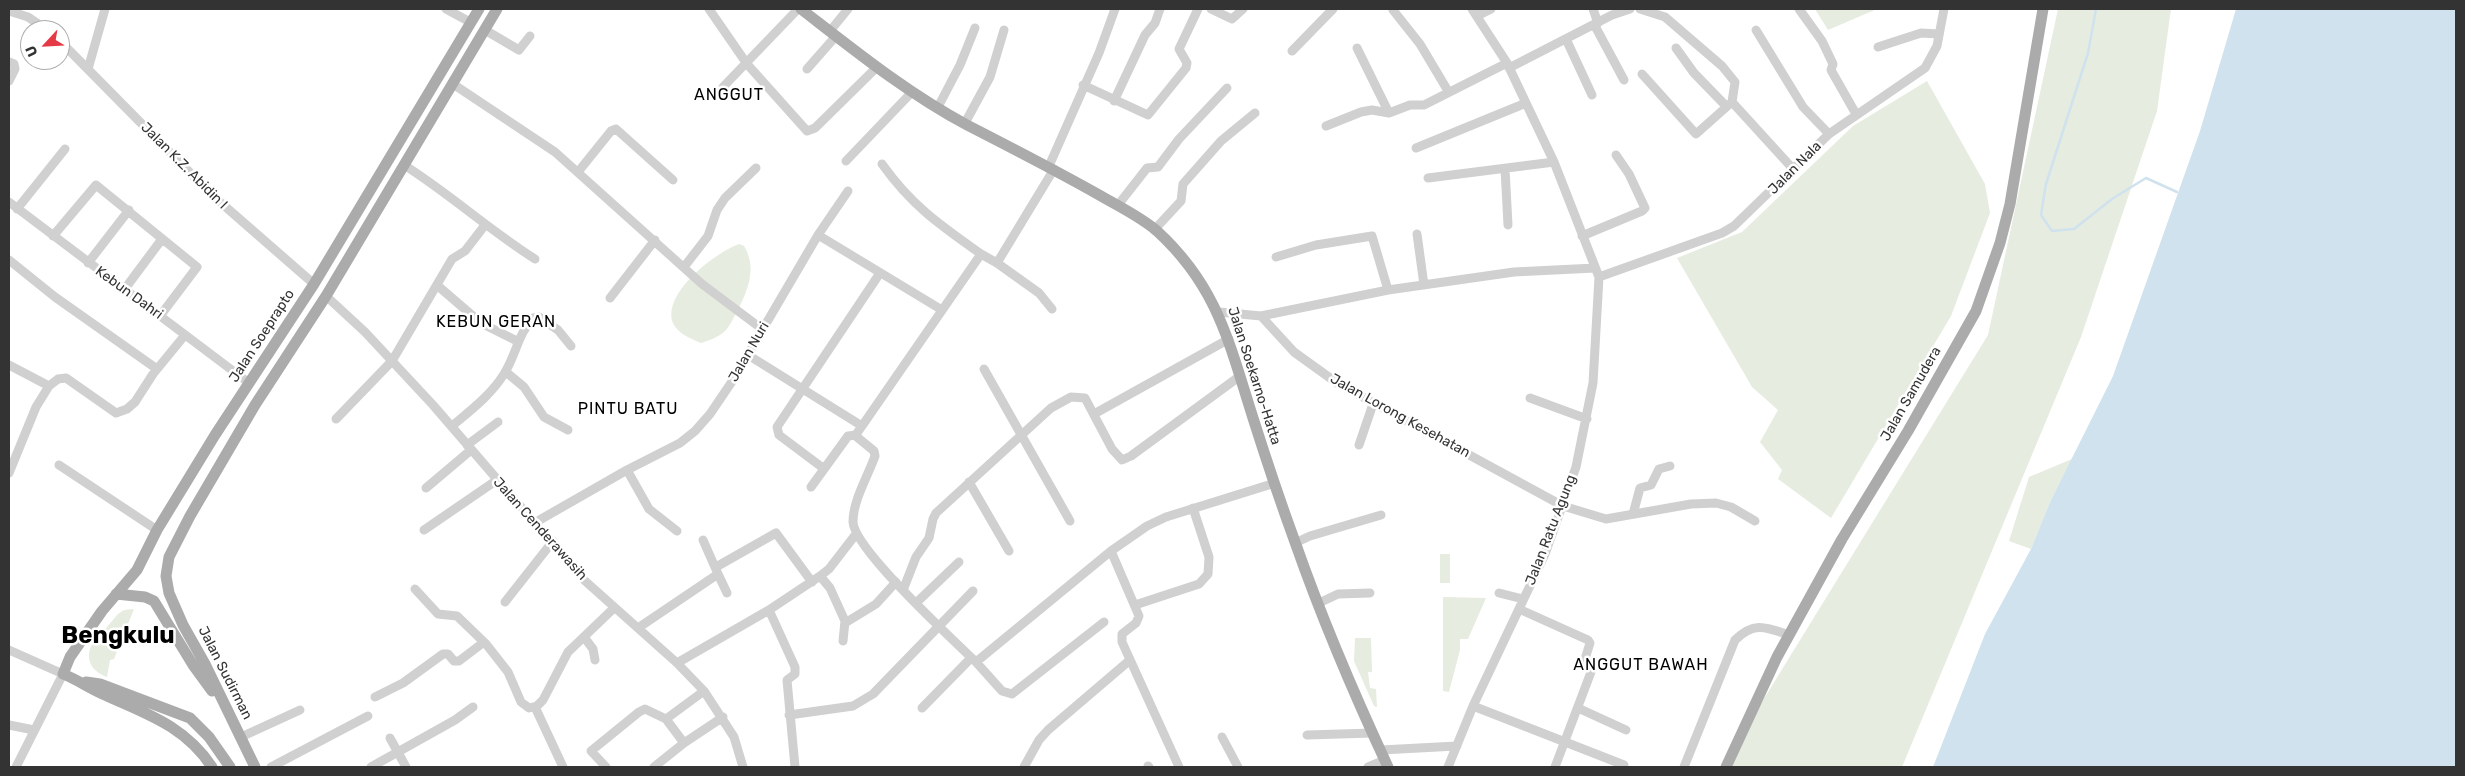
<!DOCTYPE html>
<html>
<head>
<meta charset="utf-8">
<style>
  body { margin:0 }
  #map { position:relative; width:2465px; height:776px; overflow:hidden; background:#fff; font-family:Rubik,sans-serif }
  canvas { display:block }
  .frame { position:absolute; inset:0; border:10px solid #333; pointer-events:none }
  .north { position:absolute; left:20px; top:20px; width:50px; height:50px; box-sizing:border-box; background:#fff; border:1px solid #adadad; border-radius:50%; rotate:245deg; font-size:14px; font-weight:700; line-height:20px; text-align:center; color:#333 }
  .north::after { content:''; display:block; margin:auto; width:18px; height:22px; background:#e63946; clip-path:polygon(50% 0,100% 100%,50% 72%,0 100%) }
</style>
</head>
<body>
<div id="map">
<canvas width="2465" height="776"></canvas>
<div class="frame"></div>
<div class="north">U</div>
</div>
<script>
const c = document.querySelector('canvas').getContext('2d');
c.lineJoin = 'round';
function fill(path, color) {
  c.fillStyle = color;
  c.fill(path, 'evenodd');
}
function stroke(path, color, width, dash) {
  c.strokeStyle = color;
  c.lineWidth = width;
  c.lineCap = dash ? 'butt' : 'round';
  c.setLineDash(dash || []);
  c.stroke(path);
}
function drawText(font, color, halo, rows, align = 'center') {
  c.font = font + ' Rubik,sans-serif';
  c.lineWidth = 5;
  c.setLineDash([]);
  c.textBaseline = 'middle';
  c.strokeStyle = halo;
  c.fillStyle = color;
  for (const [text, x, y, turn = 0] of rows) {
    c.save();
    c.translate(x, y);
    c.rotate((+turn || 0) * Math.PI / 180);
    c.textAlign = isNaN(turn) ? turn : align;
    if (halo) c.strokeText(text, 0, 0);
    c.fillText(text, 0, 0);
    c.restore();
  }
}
fill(new Path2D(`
  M 1815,9 L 1877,9 L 1828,30 Z
  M 2058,9 L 2171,9 L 2157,111 L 2081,337 L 1902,767 L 1731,767 L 1728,757 L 1988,335 Z
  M 1927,81 L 1985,184 L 1990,213 L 1951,316 L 1831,518 L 1778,479 L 1782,470 L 1760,442 L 1778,410 L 1752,387 L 1677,258 L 1742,232 L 1853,126 Z
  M 739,244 L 744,246 C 758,269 747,293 735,315 C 732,321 729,327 725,331 C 717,338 710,340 701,343 C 691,339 677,333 673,323 C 662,293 715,253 739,244 Z
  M 2072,459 L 2050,502 L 2031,549 L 2009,541 L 2029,477 Z
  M 1440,554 L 1450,554 L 1450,583 L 1440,583 Z
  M 1443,597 L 1486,598 L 1468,639 L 1460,639 L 1460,650 L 1449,692 L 1443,691 Z
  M 134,609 L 114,659 L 110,660 L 107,677 C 93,672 85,661 91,646 L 118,614 L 124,610 Z
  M 1355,638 L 1371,638 L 1372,672 L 1368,672 L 1370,688 L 1376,689 L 1377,707 L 1374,706 L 1354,661 Z`), '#e6ecdf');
fill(new Path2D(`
  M 2236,9 L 2456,9 L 2456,767 L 1933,767 L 1985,634 L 2031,549 L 2050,502 L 2113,376 L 2200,131 Z`), '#cfe2ee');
stroke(new Path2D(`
  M 2096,9 L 2088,53 L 2046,184 L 2041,215 L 2052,231 L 2074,229 L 2112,199 L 2146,178 L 2177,192`), '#cfe2ee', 2.5);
stroke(new Path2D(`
  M 446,9 L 470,22
  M 709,9 L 747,64 L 807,131 L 815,128 L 877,67
  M 1211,9 L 1232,19 L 1243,9
  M 1593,9 L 1598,23
  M 1640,9 L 1665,17 L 1722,66 L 1735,82 L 1732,102 L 1696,134 L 1642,74
  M 1799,9 L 1822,41 L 1833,64 L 1831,70 L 1856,114
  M 1393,10 L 1420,44 L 1448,91
  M 9,11 L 28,17 L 47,30
  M 1477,16 L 1491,9
  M 1595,26 L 1624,80
  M 485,30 L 519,50 L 530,36
  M 1756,30 L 1803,107 L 1829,134
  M 830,31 L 848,9
  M 1566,39 L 1592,95
  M 60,41 L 212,195 L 314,284
  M 1878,47 L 1921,33 L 1939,34
  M 1357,48 L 1389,113
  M 1676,48 L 1694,73 L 1726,106
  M 1292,51 L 1333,9
  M 9,62 L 14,64 L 15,69 L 9,81
  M 1509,68 L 1612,15 L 1630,9
  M 88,69 L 105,9
  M 807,69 L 836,36
  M 453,84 L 555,152 L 702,284 L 762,329
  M 1083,85 L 1148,115 L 1186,68 L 1187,63 L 1179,49 L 1198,9
  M 723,87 L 798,9
  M 1114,101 L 1145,35 L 1155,23 L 1160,9
  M 1732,102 L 1794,170
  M 938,107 L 960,65 L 975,28
  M 965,123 L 990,77 L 1004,30
  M 1326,126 L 1361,112 L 1372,110 L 1389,113 L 1410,105 L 1424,105 L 1507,63
  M 1416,148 L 1526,103
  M 846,161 L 912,92
  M 882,164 C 912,206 940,225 981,254
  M 404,165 C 450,194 489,230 535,259
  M 1049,166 L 1099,53 L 1115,9
  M 1505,169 L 1508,225
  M 578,172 L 611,131 L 616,129 L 673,180
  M 1428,178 L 1554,162
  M 9,202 L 249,383
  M 1118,205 L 1147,168 L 1158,167 L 1179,139 L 1227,88
  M 17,209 L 65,149
  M 1155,229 L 1181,201 L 1183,184 L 1221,141 L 1255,113
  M 1417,234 L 1424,285
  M 818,235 L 848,191
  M 53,236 L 96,185 L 197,267 L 160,316
  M 1582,236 L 1642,211 L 1645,208 L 1629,174 L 1616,155
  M 1276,257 L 1316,245 L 1372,236 L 1388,290
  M 9,260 L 55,297 L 157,369
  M 88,263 L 129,210
  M 997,263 L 1039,293 L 1052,309
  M 684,267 L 708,236 L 717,210 L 725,198 L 756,168
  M 1599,277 L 1722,233 L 1734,226 L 1829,134 L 1925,68 L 1937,46 L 1944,9
  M 438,286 L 481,323 L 517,341
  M 124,290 L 162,239
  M 326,296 L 365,332 L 433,405 L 584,580 L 677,663 L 704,691 L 734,737 L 743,767
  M 610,298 L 655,240
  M 1219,312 L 1261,316 L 1294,352 L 1337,383 L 1563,506 L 1606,519 L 1691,504 L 1716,503 L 1731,507 L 1755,521
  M 1261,316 L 1388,290 L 1514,272 L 1595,268
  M 748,355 L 862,426 L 857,433 L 857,437 L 874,451 L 875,456 C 868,476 853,500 853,522 C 854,549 953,640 976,662 L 1111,551 L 1147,526 L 1166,517 L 1275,483
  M 9,365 L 49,386 L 58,379 L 66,378 L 116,413 L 127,409 L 135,402 L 153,374 L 185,335
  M 984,369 L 1070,521
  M 506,372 L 524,387 L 544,417 L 568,430
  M 1530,398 L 1587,419
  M 1094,414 L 1229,339
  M 336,419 L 392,361 L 452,259 L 465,251 L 485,225
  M 452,426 C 471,410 491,395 504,374 C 516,355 518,334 533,318 L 539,317 L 558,330 L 571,346
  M 862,426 L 981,254 L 997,263 L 1054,169
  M 467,445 L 498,422
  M 1359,445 L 1373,404
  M 59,465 L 157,530
  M 823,468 L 779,435 L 777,427 L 880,273
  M 627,470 L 649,509 L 677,531
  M 9,473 L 36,407 L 49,386
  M 969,482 L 1009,551
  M 811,487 L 848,436 L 857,435
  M 426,488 L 471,450
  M 1633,514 L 1640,488 L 1651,485 L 1659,469 L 1670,466
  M 536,522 L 627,470 L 680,443 L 695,431 L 710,414 L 733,380 L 818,235 L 942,310
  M 424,530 L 497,480
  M 1295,543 L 1310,536 L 1381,515
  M 1111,551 L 1139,616 L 1136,623 L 1122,634 L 1122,642 L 1179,767
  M 716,567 L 776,533 L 812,582
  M 718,574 L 727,593
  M 820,576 L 830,588 L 845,621 L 843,641
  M 415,589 L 438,614 L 457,616 L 486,644 L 508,672 L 521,702 L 529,708 L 537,706 L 543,700 L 568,652 L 614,608
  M 903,590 L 916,557 L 929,538 L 933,519 L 936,513 L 1051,408 L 1071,397 L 1085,398 L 1112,449 L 1122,460 L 1131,456 L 1240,376
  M 1499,593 L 1523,599
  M 505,602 L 553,541
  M 916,603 L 959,562
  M 1319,603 L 1338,594 L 1370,593
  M 1135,605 L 1199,584 L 1208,574 L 1209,557 L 1193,508
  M 1519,609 L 1588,640 L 1590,643 L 1585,659 L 1591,672 L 1555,767
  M 769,610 L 795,667 L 795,674 L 787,680 L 795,767
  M 845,623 L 876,604 L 896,582
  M 638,628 L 718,574 L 703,540
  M 584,637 L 593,649 L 595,660
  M 9,650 L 63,674 L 16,767
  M 976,662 L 1002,691 L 1012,694 L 1104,622
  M 677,663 L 769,610 L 820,576 L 829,569 L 856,534
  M 375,697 L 403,683 L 443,654 L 448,654 L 454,661 L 459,661 L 484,642
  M 1473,706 L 1624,765
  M 535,707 L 563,767
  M 922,708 L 971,658
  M 1578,708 L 1626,730
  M 789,715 L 853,706 L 873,694 L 973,591
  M 9,725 L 34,730
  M 1307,735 L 1373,733
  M 241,737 L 300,710
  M 1222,737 L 1238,767
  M 390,738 L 406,767
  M 684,743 L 723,717
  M 1381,750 L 1457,746
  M 1148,766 L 1149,767
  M 271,767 L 368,716
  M 371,767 L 455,720 L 473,707
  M 606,767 L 591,751 L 639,712 L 645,709 L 666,719 L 704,691
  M 654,767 L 684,743 L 666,719
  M 1024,767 L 1039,740 L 1048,730 L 1130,660
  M 1368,767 L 1385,760
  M 1448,767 L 1473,706 L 1545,554 L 1576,467 L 1593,383 L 1599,277 L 1554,162 L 1507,63 L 1472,9
  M 1684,767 L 1735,640 C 1754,621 1766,627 1789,635`), '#d0d0d0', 9);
stroke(new Path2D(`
  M 801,9 C 854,50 907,93 967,125 C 1012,148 1057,171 1101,196 C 1120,207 1141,217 1157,231 C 1218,287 1229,343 1253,418 C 1266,459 1280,501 1295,542 C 1322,619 1354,694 1388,767
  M 116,594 L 145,597 L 154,601 L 193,665 L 212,691
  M 86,682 L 100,684 L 190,718 L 209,737 L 230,767
  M 212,767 C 185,726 147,714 105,695 C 91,689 78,680 63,674 L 70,657 L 102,611 L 137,570 L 157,530 L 215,435 L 314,284 L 479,9
  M 255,767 L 205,664 L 183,625 L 169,593 L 166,576 L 169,557 L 190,516 L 255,405 L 326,296 L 497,9
  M 1726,767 L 1777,657 L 1842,539 L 1908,431 L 1976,311 L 2000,243 L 2010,204 L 2043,9`), '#ababab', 11);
drawText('14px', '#333', '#fff', [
  ["Jalan K.Z. Abidin I",184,166,45],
  ["Jalan Nala",1795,168,-45],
  ["Kebun Dahri",129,293,36],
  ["Jalan Soeprapto",262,336,-57],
  ["Jalan Nuri",749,352,-60],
  ["Jalan Soekarno-Hatta",1254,376,72],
  ["Jalan Samudera",1911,394,-60],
  ["Jalan Lorong Kesehatan",1400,416,29],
  ["Jalan Cenderawasih",540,529,48],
  ["Jalan Ratu Agung",1551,530,-69],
  ["Jalan Sudirman",225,673,63]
]);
c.letterSpacing = '1px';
drawText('16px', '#000', '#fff', [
  ["ANGGUT",729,95],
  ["KEBUN GERAN",496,322],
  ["PINTU BATU",628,409],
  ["ANGGUT BAWAH",1641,665]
]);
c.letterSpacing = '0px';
drawText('bold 24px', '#000', '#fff', [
  ["Bengkulu",118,636]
]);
</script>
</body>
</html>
